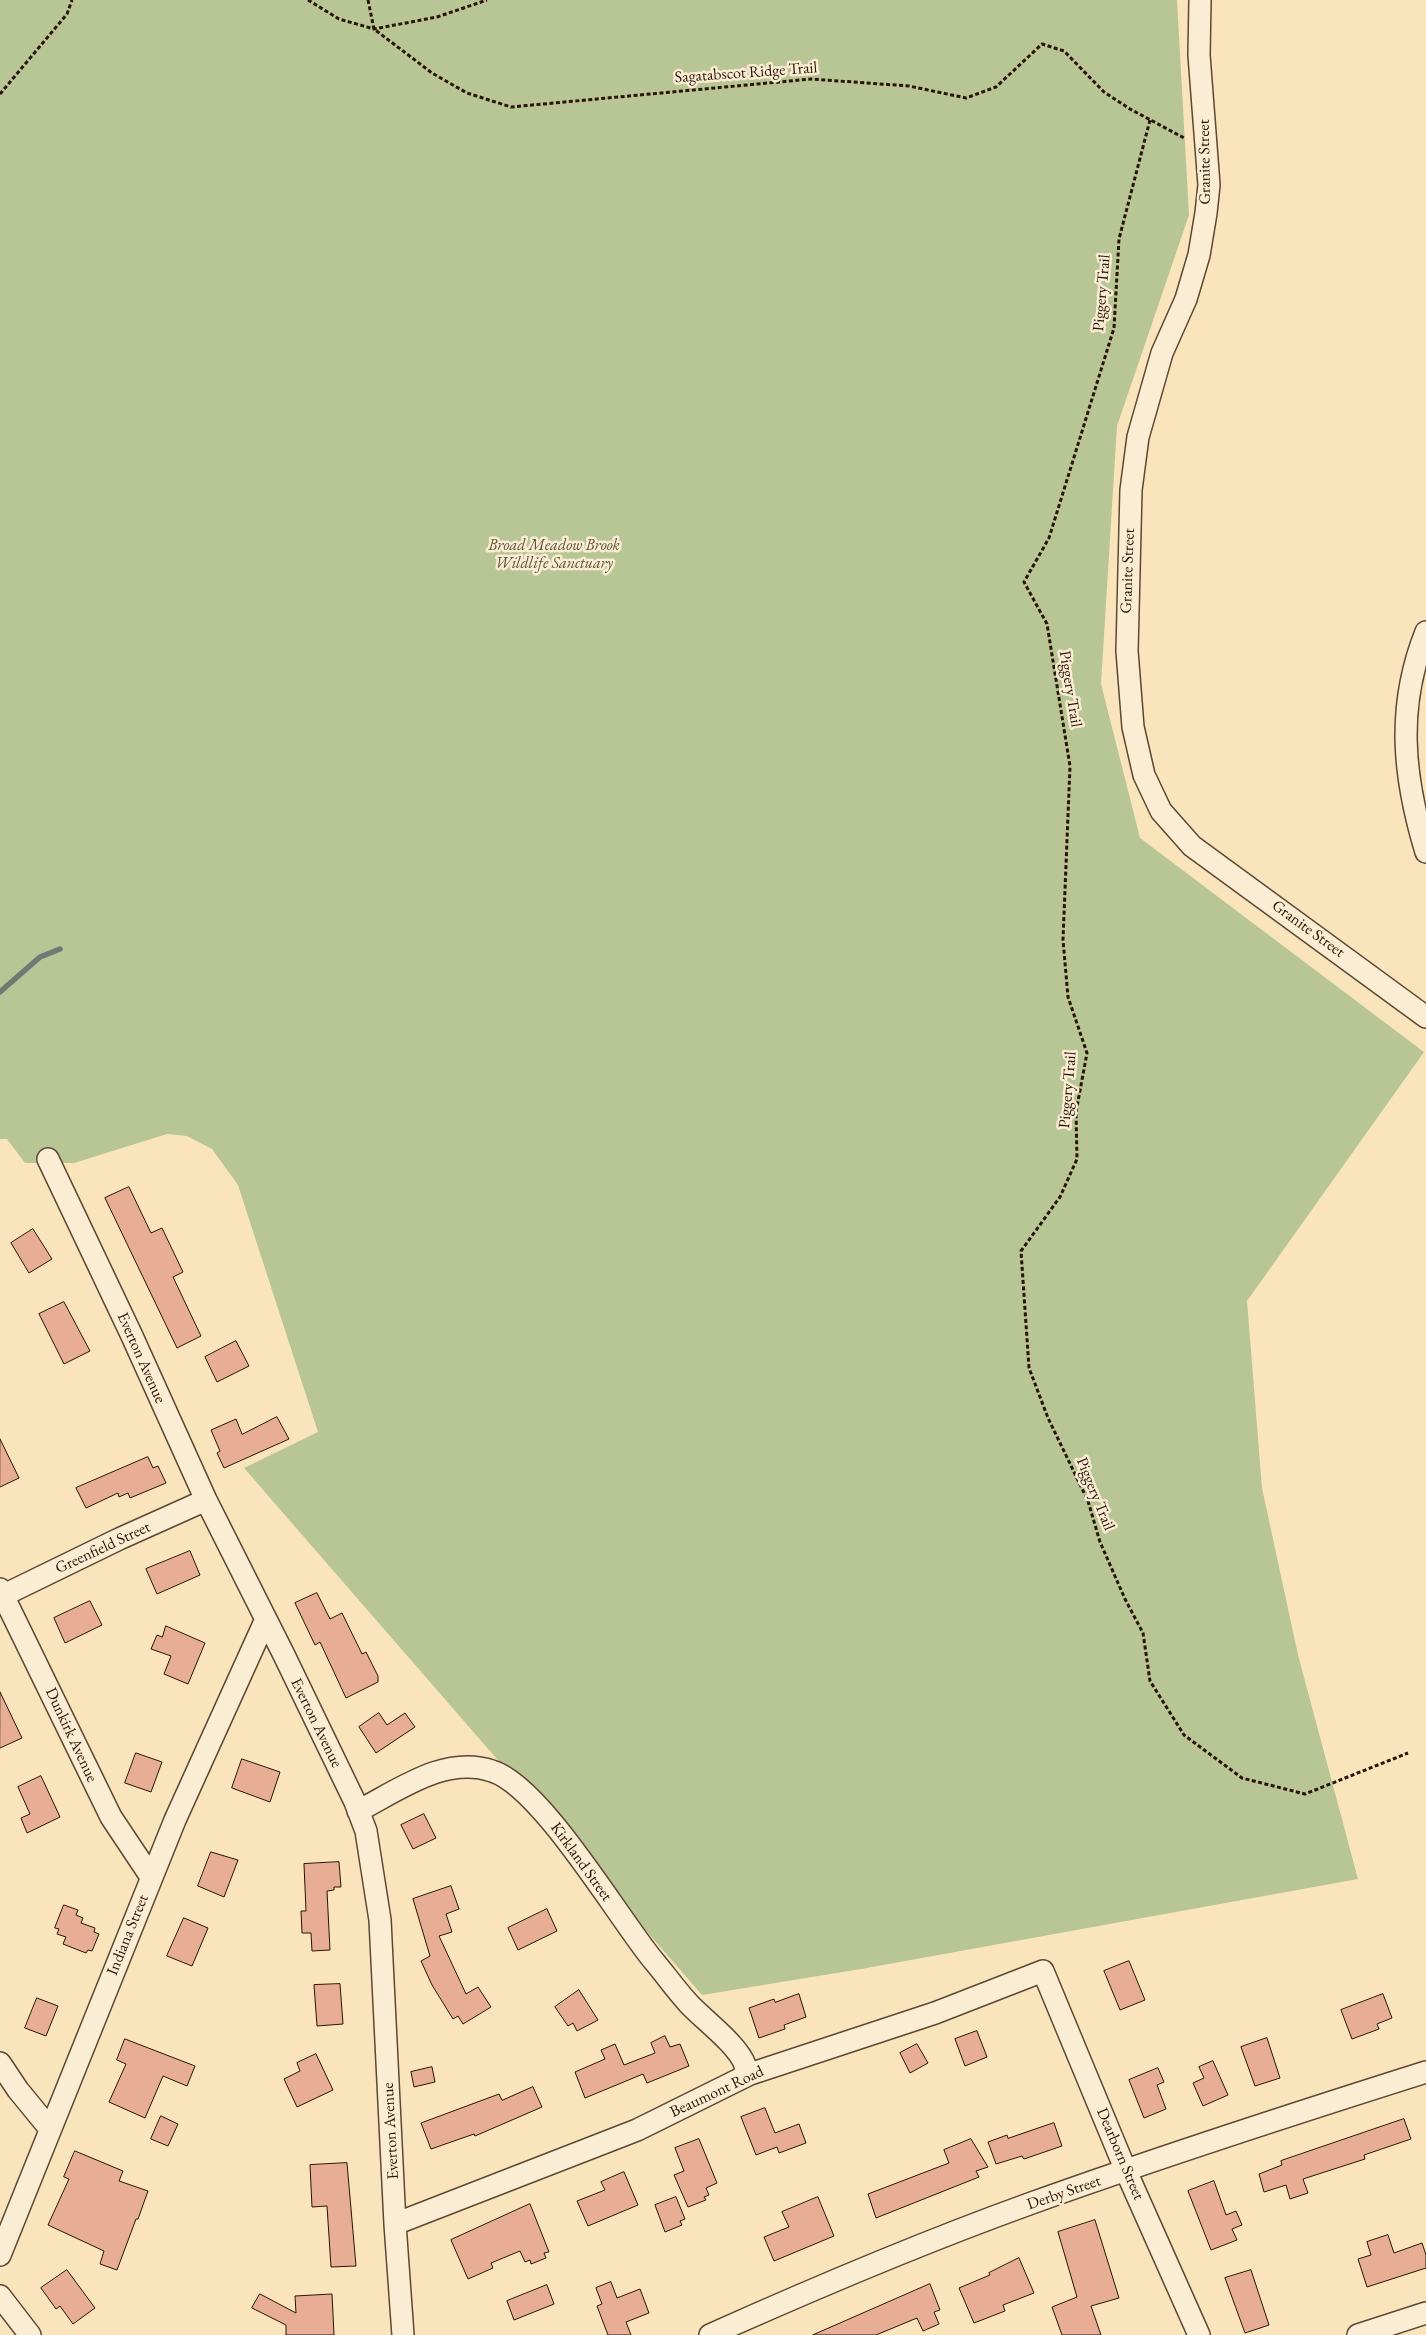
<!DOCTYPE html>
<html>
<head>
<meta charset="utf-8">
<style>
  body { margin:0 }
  canvas { display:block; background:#f9e4bc }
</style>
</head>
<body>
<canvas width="1426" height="2335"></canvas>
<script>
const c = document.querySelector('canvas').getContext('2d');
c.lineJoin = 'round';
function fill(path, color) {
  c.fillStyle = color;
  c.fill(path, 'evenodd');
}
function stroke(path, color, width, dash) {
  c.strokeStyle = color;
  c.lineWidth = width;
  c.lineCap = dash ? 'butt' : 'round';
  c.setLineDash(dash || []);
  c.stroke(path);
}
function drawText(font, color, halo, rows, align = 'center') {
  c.font = font + ' "EB Garamond",serif';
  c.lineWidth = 5;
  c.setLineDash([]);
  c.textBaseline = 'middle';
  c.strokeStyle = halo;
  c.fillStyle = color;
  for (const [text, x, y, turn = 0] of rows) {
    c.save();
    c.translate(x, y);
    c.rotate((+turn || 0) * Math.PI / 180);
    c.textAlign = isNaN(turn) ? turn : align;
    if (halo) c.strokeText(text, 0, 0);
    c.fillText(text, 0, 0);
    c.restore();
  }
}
fill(new Path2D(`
  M 0,0 L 1177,0 L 1189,215 L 1117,426 L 1101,684 L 1140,838 L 1424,1052 L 1247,1301 L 1262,1488 L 1298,1655 L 1358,1879 L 861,1969 L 702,1995 L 244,1468 L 318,1432 L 238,1185 L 212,1149 L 187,1136 L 167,1134 L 74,1163 L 25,1163 L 7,1139 L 0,1139 Z`), '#b8c595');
stroke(new Path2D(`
  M 0,992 L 40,957 L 60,949`), '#717972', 5.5);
const building = new Path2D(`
  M 129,1187 L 151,1233 L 162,1228 L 183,1272 L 173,1277 L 201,1336 L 177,1348 L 105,1198 Z
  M 33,1229 L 52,1259 L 29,1273 L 11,1243 Z
  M 64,1302 L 90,1351 L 64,1364 L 39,1314 Z
  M 236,1341 L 249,1366 L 217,1382 L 205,1357 Z
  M 277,1417 L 289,1439 L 224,1468 L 217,1453 L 220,1451 L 211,1430 L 236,1419 L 242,1434 Z
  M 0,1439 L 19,1478 L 0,1487 Z
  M 148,1457 L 153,1468 L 158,1466 L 166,1483 L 130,1498 L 128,1493 L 119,1497 L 118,1493 L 86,1508 L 76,1488 Z
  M 190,1551 L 200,1575 L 157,1594 L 146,1569 Z
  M 317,1593 L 330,1619 L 342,1613 L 362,1654 L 366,1652 L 378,1676 L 378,1682 L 346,1698 L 320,1642 L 315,1645 L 295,1603 Z
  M 90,1601 L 102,1625 L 65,1643 L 54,1618 Z
  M 166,1626 L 205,1643 L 188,1684 L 164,1674 L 171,1656 L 151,1649 L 157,1635 L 162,1637 Z
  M 0,1692 L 22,1738 L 0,1748 Z
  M 379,1713 L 387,1725 L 405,1713 L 415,1727 L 376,1753 L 359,1727 Z
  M 136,1753 L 162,1762 L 151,1792 L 125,1783 Z
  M 242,1759 L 280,1772 L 270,1802 L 232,1788 Z
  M 41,1776 L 60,1817 L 27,1833 L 21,1818 L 30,1814 L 18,1787 Z
  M 424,1814 L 436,1838 L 413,1849 L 401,1825 Z
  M 211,1852 L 238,1860 L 224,1897 L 198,1886 Z
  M 339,1862 L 341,1887 L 334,1887 L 334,1890 L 327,1891 L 330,1950 L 312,1951 L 311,1933 L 302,1933 L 301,1911 L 306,1911 L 304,1864 Z
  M 451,1886 L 459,1909 L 446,1914 L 452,1932 L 439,1936 L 466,1994 L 478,1987 L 491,2007 L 463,2024 L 458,2016 L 453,2019 L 432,1985 L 421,1961 L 430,1956 L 413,1899 Z
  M 64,1905 L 78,1910 L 76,1915 L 83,1918 L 81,1923 L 95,1928 L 94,1932 L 99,1934 L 92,1951 L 88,1950 L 86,1953 L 63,1944 L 66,1937 L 57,1934 L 59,1929 L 55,1928 Z
  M 547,1909 L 557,1931 L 518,1950 L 508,1928 Z
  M 184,1918 L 208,1928 L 192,1966 L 167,1956 Z
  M 1129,1961 L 1145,2000 L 1120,2010 L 1104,1971 Z
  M 340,1984 L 343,2024 L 317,2026 L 314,1985 Z
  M 579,1990 L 598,2020 L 577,2031 L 573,2023 L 568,2026 L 555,2007 Z
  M 799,1994 L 806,2017 L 784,2025 L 785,2029 L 759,2038 L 749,2008 L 774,1999 L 775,2002 Z
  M 1383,1994 L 1392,2018 L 1377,2024 L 1379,2029 L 1352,2039 L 1341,2010 Z
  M 37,1998 L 58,2006 L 46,2036 L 25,2028 Z
  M 977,2031 L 987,2057 L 965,2066 L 955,2039 Z
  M 665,2036 L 670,2047 L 680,2044 L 689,2066 L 647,2083 L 643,2074 L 585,2098 L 575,2072 L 605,2059 L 601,2050 L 615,2044 L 624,2065 L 655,2053 L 651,2043 Z
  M 1267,2038 L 1280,2078 L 1255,2086 L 1241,2047 Z
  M 125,2039 L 195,2066 L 187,2086 L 163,2076 L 145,2118 L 109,2102 L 126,2064 L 117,2060 Z
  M 917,2044 L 928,2063 L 910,2073 L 900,2053 Z
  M 316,2054 L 333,2090 L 297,2107 L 284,2079 L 300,2071 L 297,2063 Z
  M 1213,2061 L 1228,2095 L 1203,2106 L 1193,2083 L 1204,2078 L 1199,2067 Z
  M 432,2067 L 435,2082 L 414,2087 L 411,2072 Z
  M 1158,2068 L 1164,2082 L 1157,2085 L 1166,2109 L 1144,2118 L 1129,2080 Z
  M 533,2087 L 542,2107 L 475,2136 L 474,2134 L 431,2149 L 421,2123 L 499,2094 L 502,2100 Z
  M 765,2108 L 775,2133 L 799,2124 L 806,2143 L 779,2153 L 777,2147 L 756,2155 L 741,2117 Z
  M 161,2116 L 178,2124 L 168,2146 L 151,2139 Z
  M 1404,2119 L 1411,2139 L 1364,2155 L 1365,2159 L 1303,2179 L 1308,2193 L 1290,2199 L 1286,2185 L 1264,2192 L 1259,2174 L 1282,2165 L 1281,2161 Z
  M 1054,2123 L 1062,2146 L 1024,2159 L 1022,2156 L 996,2164 L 988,2142 L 1007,2135 L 1008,2138 Z
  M 699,2139 L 717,2183 L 706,2188 L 709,2195 L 704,2197 L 706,2200 L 688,2207 L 674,2175 L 684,2171 L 675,2148 Z
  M 971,2139 L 988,2167 L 976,2171 L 979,2177 L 876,2218 L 868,2194 L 949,2163 L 944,2150 Z
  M 75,2151 L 123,2171 L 119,2181 L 148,2191 L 138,2219 L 136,2219 L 117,2270 L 100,2264 L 104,2251 L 48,2225 L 69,2179 L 64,2177 Z
  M 347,2163 L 356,2266 L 331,2267 L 327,2206 L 312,2207 L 310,2165 Z
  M 624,2172 L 638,2205 L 588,2226 L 577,2201 L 605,2190 L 601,2182 Z
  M 1214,2181 L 1226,2215 L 1236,2211 L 1242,2225 L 1232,2229 L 1237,2240 L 1211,2250 L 1188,2191 Z
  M 676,2197 L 685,2219 L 680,2221 L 682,2225 L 665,2232 L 655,2205 Z
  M 818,2197 L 834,2236 L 774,2261 L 764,2237 L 789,2227 L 782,2212 Z
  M 530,2204 L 549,2252 L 544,2253 L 546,2258 L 531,2264 L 530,2260 L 525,2262 L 520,2251 L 491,2263 L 493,2268 L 468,2279 L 451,2240 Z
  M 1095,2220 L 1119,2298 L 1091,2306 L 1101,2335 L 1062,2335 L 1052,2307 L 1077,2297 L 1058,2232 Z
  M 1388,2235 L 1394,2253 L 1422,2243 L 1426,2255 L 1426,2268 L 1367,2287 L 1358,2259 L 1371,2255 L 1367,2242 Z
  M 1019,2258 L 1034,2293 L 1003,2305 L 1005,2311 L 974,2323 L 959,2288 L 990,2275 L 989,2273 Z
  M 67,2270 L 95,2308 L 73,2324 L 60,2306 L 56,2309 L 41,2288 Z
  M 1251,2270 L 1269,2325 L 1245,2333 L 1225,2278 Z
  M 611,2282 L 617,2298 L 640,2289 L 649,2313 L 626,2322 L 631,2335 L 608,2335 L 597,2306 L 602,2304 L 596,2288 Z
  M 930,2284 L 940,2310 L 934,2312 L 939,2324 L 923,2331 L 917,2318 L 876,2335 L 813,2335 Z
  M 547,2285 L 554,2304 L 514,2320 L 507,2301 Z
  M 260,2294 L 296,2313 L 295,2296 L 332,2294 L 334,2335 L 286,2335 L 286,2325 L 252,2308 Z`);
fill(building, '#e8ad95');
stroke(building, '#291405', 1);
const minor = new Path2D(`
  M 1200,0 L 1199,55 L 1209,185 L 1206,213 L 1199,255 L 1186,299 L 1162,353 L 1138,437 L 1131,490 L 1127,651 L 1133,727 L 1144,775 L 1161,811 L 1192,846 L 1426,1017
  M 1426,632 C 1396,707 1403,776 1426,852
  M 48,1159 L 132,1336 L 206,1500 L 284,1655 L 355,1802 L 366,1831 L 380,1920 L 395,2224 L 403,2335
  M 0,1589 L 111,1817 L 151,1877
  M 0,1597 L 119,1539 L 206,1500
  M 358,1811 C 399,1790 445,1755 492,1771 C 541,1786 617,1916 653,1960 C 665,1974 676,1990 689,2004 C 704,2020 738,2045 745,2065 C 746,2069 745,2073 744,2077
  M 0,2063 L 18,2090 L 50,2129
  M 395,2224 L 637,2130 L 750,2074 L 935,2013 L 1043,1971 L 1126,2171 L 1199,2335
  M 0,2255 L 175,1820 L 266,1619
  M 0,2296 L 30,2335
  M 710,2335 C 815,2288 921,2243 1029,2204 C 1160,2157 1293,2114 1426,2072
  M 1358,2335 L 1426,2313`);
stroke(minor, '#5d4833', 24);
stroke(new Path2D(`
  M 308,0 L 339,19 L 374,29 L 437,17 L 487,0
  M 368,0 L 374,29 L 432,73 L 467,93 L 511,107 L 811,79 L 909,86 L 966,98 L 996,87 L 1042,44 L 1064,51 L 1104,92 L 1130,109 L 1186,139
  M 0,94 L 67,14 L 72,0
  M 1150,120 L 1119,239 L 1114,328 L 1049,538 L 1024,582 L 1047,624 L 1070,766 L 1063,940 L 1068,997 L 1087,1053 L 1076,1112 L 1077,1159 L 1060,1197 L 1021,1251 L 1029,1368 L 1048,1418 L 1088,1501 L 1100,1542 L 1125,1599 L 1143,1633 L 1150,1681 L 1184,1735 L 1242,1778 L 1305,1794 L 1408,1753`), '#291405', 3, [4, 2.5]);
stroke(minor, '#fbedd3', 21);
drawText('16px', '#291405', '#fbedd3', [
  ["Sagatabscot Ridge Trail",746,73,-4],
  ["Granite Street",1205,162,-91],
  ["Piggery Trail",1102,293,-85],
  ["Granite Street",1128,571,-88],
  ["Piggery Trail",1070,689,81],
  ["Granite Street",1308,929,36],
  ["Piggery Trail",1068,1090,-85],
  ["Everton Avenue",141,1358,66],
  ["Piggery Trail",1095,1494,68],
  ["Greenfield Street",103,1548,-25],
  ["Everton Avenue",316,1723,64],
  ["Dunkirk Avenue",71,1735,65],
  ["Kirkland Street",581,1862,54],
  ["Indiana Street",128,1935,-68],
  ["Beaumont Road",717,2092,-25],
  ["Everton Avenue",391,2131,-93],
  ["Dearborn Street",1120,2154,67],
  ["Derby Street",1064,2193,-19]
]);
drawText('italic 16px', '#5b5237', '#fbedd3', [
  ["Broad Meadow Brook",554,546],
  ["Wildlife Sanctuary",554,564]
]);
</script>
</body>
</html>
